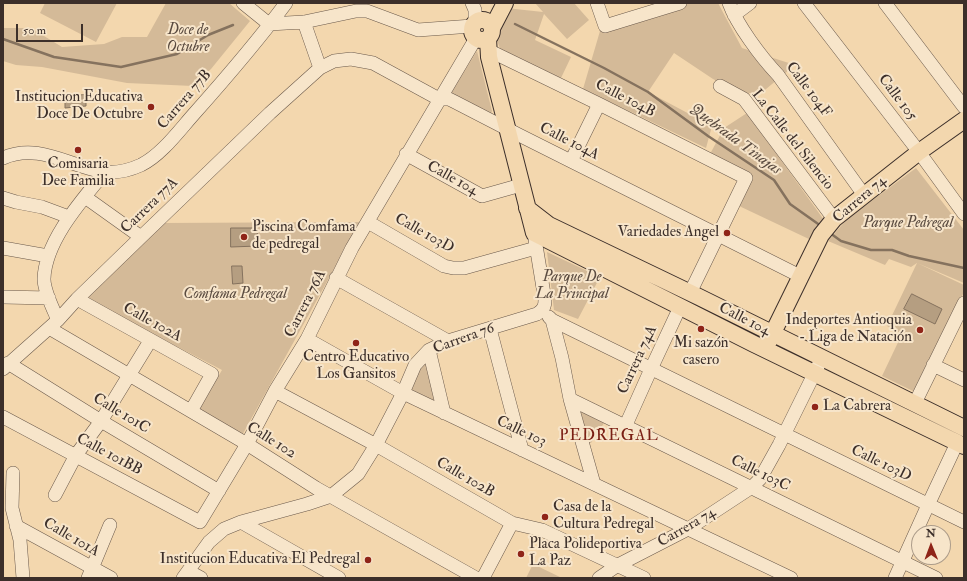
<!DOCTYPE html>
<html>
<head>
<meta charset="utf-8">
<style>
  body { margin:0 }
  #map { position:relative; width:967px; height:581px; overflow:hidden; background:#f3d7ae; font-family:"IM FELL Double Pica",serif }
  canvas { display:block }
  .frame { position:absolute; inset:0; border:4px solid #3c2f2a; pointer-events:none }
  .north { position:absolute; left:911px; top:525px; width:40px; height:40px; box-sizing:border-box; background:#f7e5ca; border:1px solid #ac9c8a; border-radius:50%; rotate:359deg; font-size:11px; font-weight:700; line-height:16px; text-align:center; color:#3c2f2a }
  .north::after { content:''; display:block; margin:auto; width:14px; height:18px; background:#8f2418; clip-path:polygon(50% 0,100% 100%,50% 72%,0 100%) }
  .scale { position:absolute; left:16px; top:24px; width:67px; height:18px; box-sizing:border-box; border:2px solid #3c2f2a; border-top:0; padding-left:5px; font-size:12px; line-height:14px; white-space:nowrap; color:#3c2f2a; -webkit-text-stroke:3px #f7e5ca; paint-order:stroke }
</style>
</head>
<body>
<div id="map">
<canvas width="967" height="581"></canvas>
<div class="frame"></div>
<div class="north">N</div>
<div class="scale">50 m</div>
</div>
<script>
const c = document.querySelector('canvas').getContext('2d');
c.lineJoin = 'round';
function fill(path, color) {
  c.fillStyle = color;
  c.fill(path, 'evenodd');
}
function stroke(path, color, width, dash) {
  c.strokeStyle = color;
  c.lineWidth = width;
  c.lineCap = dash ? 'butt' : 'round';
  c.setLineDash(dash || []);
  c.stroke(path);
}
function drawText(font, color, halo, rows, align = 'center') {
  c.font = font + ' "IM FELL Double Pica",serif';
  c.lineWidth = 4;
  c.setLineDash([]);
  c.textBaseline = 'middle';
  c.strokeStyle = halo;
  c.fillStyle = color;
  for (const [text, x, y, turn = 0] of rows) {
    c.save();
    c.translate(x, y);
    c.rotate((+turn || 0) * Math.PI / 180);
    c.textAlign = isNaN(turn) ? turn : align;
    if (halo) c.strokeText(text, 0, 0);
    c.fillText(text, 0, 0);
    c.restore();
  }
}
fill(new Path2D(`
  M 45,3 L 117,3 L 96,42 L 40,13 Z
  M 166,3 L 229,3 L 250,21 L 211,69 L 193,86 L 127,83 L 42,67 L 16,65 L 3,61 L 3,28 L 31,28 L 62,47 L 104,44 L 122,37 L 147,37 Z
  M 535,3 L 574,3 L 589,20 L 567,39 L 544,14 L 535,40 L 571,57 L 561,78 L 502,55 L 494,31 L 506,8 L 543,12 Z
  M 669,3 L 718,3 L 742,48 L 795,65 L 760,94 L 739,92 L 713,79 L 674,53 L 648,92 L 712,126 L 706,148 L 583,89 L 600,31 L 636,19 Z
  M 477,51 L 492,111 L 491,114 L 450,95 Z
  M 747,113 L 824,220 L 811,240 L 737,205 L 750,174 L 710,154 L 724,128 Z
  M 916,168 L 964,230 L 964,283 L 917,263 L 964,285 L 964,292 L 915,392 L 882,376 L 902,334 L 887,326 L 917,263 L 911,267 L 889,259 L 885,265 L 828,241 L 847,219 Z
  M 360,222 L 240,439 L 195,415 L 222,370 L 84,298 L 162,223 Z
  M 547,252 L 600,277 L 578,319 L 554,310 Z
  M 429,355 L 440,407 L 404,388 Z
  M 581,411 L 604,423 L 591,443 L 588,443 Z
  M 533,564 L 562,578 L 526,578 Z`), '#d4ba98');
const water = new Path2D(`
  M 86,95 L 86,106 L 65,108 L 65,96 Z
  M 231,228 L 257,228 L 258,246 L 231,247 Z
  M 232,266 L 242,266 L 243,283 L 233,284 Z
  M 912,294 L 942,309 L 935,324 L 904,309 Z`);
fill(water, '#b59e81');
stroke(water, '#85725e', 1);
stroke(new Path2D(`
  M 515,24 L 604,68 L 648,92 L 708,136 L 774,180 L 790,204 L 821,226
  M 3,39 L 54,57 L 121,67 L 177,54 L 208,35 L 233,25
  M 830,233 L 841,241 L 871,250 L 892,250 L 909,256 L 964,268`), '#85725e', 2.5);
const minor = new Path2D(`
  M 243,3 L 269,24 L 304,22 L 356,11 L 367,11 L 418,30 L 472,26
  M 472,3 L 475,10 L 475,22
  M 597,3 L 605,26 L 680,3
  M 729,3 C 737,25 761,57 778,75 L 864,195
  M 804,3 L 919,152 L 964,214
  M 885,3 L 964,107
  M 734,15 L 750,3
  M 304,22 L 320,68
  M 488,50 L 599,104 L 746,178 L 690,293
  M 720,86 L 744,99 L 834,219
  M 406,154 L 482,196 L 521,185
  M 3,158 C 39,142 70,167 105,172 C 117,173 130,170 141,165 C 161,155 178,132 193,115 C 225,79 257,42 286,3
  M 571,161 L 599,104
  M 85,197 L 141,237
  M 3,198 L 16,202 L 42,207 L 69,217
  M 368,222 L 444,266 L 453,268 L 464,268 L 536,248
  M 3,248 L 48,256
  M 336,278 L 448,341
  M 3,297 L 49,298
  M 77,299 L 212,374 L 191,411
  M 549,317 L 552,320 L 562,358 L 570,399 L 594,484
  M 58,320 C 53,309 44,291 44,279 C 45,241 82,200 105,172
  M 552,320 L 964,522
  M 49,328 L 247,444 L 316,488 L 476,578
  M 490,329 L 522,450
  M 307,339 L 403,393 L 791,578
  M 429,350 L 444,413
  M 8,363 L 101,421 L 219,491
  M 933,365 L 964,380
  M 3,369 L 58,320 L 77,299 L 141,237 L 270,113 L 320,68 L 334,61 L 351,59 L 373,63 L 439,99 L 449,99 L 455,102 L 519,135 L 800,276
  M 275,391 L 376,445 L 512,523 L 542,530 L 644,578
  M 570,399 L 936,578
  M 915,403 L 964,303
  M 3,417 L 200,522 L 247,444 L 275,391 L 307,339 L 352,248 L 476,38
  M 625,427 L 651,369 L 680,307
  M 13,473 L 12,508 L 20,540 L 23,578
  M 55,495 L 76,455 L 101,421 L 150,341
  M 241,522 L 339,578
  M 16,526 L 111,578
  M 188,571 L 201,578
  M 88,578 L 110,525
  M 183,578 L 209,542 L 224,529 L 241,522 L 307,504 L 331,496 L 358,474 L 376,445 L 403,393 L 415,365 L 429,350 L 448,341 L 537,314 C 543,310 545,307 545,300 L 534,233
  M 483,578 L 512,523
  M 599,578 L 618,565 L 688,529 L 752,487 L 760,479 L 779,445 L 822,358
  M 895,578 L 928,505 L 957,443`);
const major = new Path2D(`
  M472 30a10 10 0 1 1 20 0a10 10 0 1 1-20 0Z
  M 492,28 L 505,3
  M 488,38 L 489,57 L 534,233 L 754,344 L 964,446
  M 527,208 L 549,225 L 699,297 L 964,428
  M 768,343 L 821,235 L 834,219 L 919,152 L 964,120`);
stroke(minor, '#6a594b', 14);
stroke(major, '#3c2f2a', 18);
stroke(minor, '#f7e5ca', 13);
stroke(major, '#f3d7ae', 16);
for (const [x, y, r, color] of [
  [151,107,4,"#8f2418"],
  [78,150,4,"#8f2418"],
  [727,233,4,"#8f2418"],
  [244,237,4,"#8f2418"],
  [701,329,4,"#8f2418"],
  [920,330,4,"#8f2418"],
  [356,343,4,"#8f2418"],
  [815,407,4,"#8f2418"],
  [545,517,4,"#8f2418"],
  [521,554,4,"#8f2418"],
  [368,560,4,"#8f2418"]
]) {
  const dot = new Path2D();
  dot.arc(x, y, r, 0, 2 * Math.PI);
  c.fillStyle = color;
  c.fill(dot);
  stroke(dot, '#f7e5ca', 1.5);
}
drawText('italic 15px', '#5a4b40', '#f7e5ca', [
  ["Doce de",188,31],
  ["Octubre",188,48],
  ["Parque Pedregal",908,224],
  ["Parque De",572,278],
  ["La Principal",572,295],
  ["Comfama Pedregal",235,295]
]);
drawText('15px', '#3c2f2a', '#f7e5ca', [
  ["Calle 104F",808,90,53],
  ["Calle 105",897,98,53],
  ["Calle 104B",625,99,27],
  ["Carrera 77B",185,100,-49],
  ["La Calle del Silencio",792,140,52],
  ["Calle 104A",569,142,27],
  ["Calle 104",452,179,29],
  ["Carrera 74",860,200,-40],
  ["Carrera 77A",150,206,-44],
  ["Calle 103D",424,234,29],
  ["Carrera 76A",306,304,-63],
  ["Calle 104",744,320,27],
  ["Calle 102A",152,323,29],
  ["Carrera 76",464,339,-20],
  ["Carrera 74A",638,360,-65],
  ["Calle 101C",121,414,31],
  ["Calle 103",521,432,25],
  ["Calle 102",271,441,32],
  ["Calle 101BB",109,455,28],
  ["Calle 103D",881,464,26],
  ["Calle 103C",760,474,26],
  ["Calle 102B",465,478,30],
  ["Carrera 74",687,528,-30],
  ["Calle 101A",71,538,30]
]);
drawText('15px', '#3c2f2a', '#f7e5ca', [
  ["Institucion Educativa",143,98],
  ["Doce De Octubre",143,115],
  ["Comisaria",78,165,"center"],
  ["Dee Familia",78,182,"center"],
  ["Piscina Comfama",252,228,"left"],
  ["de pedregal",252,245,"left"],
  ["Variedades Angel",719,233],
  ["Indeportes Antioquia",912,321],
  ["- Liga de Natación",912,338],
  ["Mi sazón",701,344,"center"],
  ["casero",701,361,"center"],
  ["Centro Educativo",356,358,"center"],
  ["Los Gansitos",356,375,"center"],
  ["La Cabrera",823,407,"left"],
  ["Casa de la",553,508,"left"],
  ["Cultura Pedregal",553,525,"left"],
  ["Placa Polideportiva",529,545,"left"],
  ["La Paz",529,562,"left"],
  ["Institucion Educativa El Pedregal",360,560]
], 'right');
drawText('italic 16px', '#5a4b40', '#f7e5ca', [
  ["Quebrada Tinajas",735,140,36]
]);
c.letterSpacing = '1px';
drawText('16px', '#7a1f14', '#f7e5ca', [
  ["PEDREGAL",609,437]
]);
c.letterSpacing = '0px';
</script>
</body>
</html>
